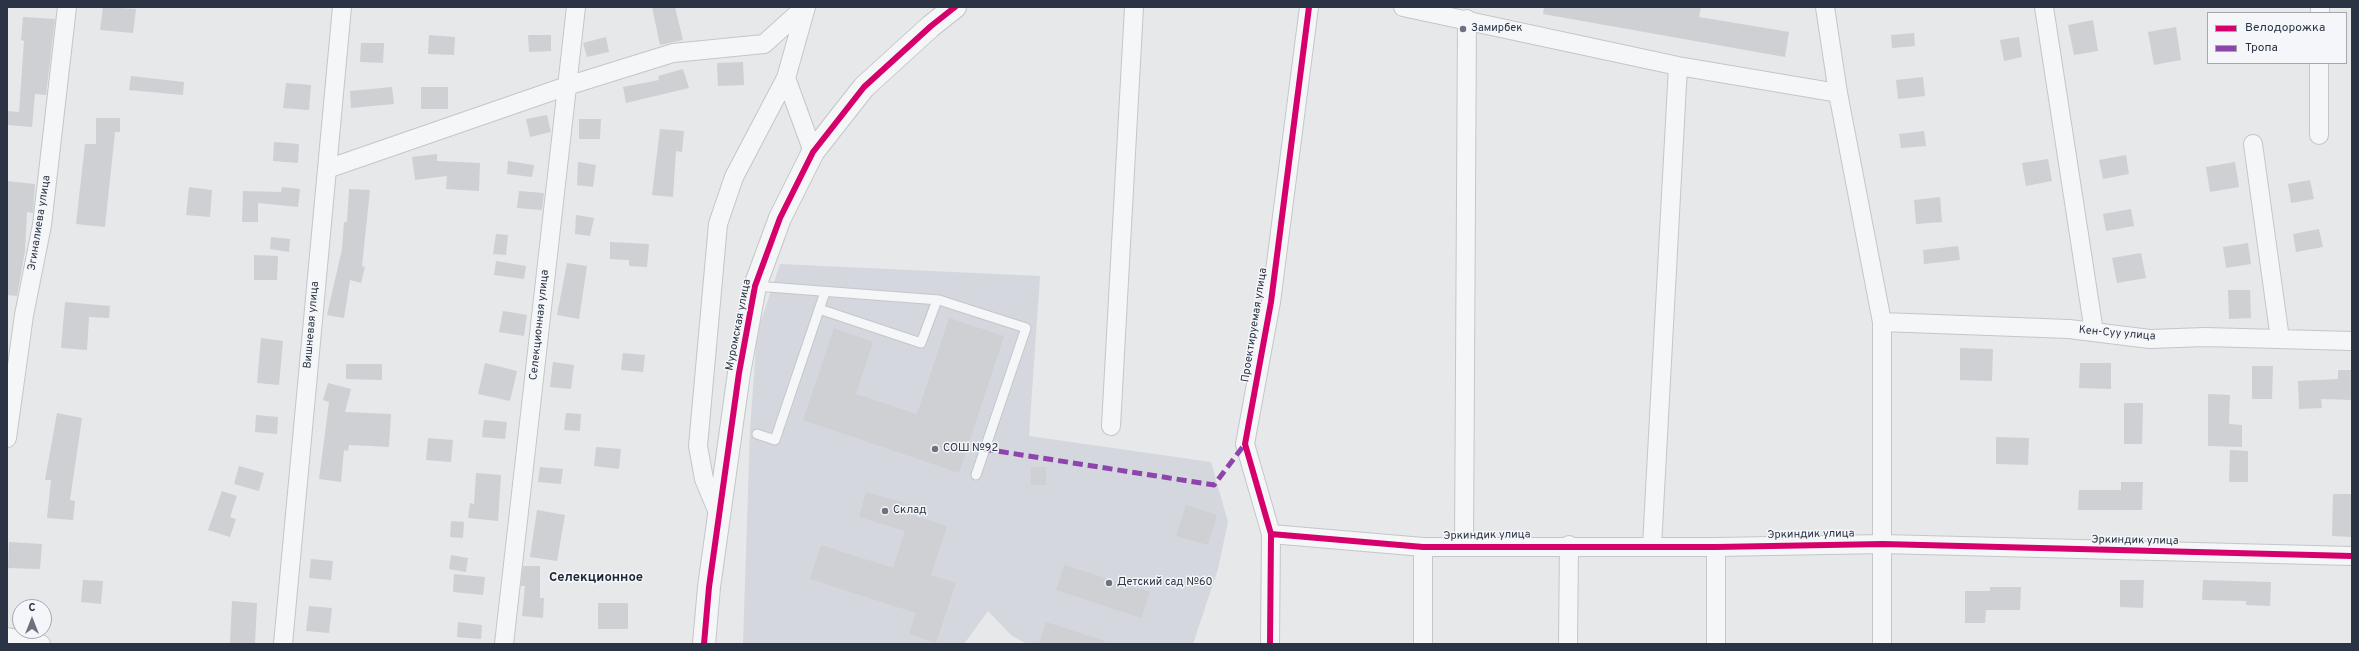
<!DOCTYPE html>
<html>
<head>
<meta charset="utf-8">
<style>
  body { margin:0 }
  #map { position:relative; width:2359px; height:651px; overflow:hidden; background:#e6e8ea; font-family:Overpass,sans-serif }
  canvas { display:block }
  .frame { position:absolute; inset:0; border:8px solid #2b3445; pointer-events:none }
  .legend { position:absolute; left:2207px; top:12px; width:140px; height:52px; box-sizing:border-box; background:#f4f6f9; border:1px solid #a4a8b1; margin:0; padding:5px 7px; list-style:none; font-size:12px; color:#2b3445 }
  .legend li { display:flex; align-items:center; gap:8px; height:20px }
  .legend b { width:20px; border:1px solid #a4a8b1 }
  .north { position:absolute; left:12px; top:599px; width:40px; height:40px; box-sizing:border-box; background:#f4f6f9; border:1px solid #a4a8b1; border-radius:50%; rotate:0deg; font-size:11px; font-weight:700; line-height:16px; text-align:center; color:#2b3445 }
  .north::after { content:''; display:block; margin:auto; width:14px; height:18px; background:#6c737f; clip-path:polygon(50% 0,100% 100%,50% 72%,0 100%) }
</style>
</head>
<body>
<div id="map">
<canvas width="2359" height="651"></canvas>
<div class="frame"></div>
<ul class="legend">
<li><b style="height:5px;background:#d6006c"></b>Велодорожка</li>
<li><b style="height:5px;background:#8e44ad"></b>Тропа</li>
</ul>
<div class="north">С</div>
</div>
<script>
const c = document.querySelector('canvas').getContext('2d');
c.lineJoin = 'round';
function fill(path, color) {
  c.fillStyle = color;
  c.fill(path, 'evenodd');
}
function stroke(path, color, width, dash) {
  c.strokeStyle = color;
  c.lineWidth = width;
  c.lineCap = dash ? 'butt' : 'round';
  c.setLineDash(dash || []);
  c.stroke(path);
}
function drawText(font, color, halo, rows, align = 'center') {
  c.font = font + ' Overpass,sans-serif';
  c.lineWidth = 3;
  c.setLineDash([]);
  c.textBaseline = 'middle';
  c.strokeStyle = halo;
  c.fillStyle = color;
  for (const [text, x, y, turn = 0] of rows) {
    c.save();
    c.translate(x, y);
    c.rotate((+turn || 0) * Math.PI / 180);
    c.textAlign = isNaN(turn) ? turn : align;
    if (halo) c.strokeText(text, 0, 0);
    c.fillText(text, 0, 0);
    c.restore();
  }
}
fill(new Path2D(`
  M 780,264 L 1040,276 L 1029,436 L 1211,462 L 1228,522 L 1218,569 L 1193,644 L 1027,644 L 1011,635 L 988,611 L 964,644 L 743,644 L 750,430 L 757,333 Z`), '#d4d7dd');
fill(new Path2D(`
  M 103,7 L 136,9 L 133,33 L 100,30 Z
  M 652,7 L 675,7 L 683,40 L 660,45 Z
  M 1544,7 L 1701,7 L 1699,17 L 1789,32 L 1785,57 L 1543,14 Z
  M 23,17 L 55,19 L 46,95 L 35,94 L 32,127 L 7,125 L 7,111 L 19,112 L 24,41 L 21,40 Z
  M 2093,20 L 2098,51 L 2074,55 L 2068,25 Z
  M 2176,27 L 2181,60 L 2154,65 L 2148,32 Z
  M 1914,33 L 1915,46 L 1892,48 L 1891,35 Z
  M 429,35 L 455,37 L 454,55 L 428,54 Z
  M 528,35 L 551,35 L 551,51 L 529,52 Z
  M 606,37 L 609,52 L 587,57 L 583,43 Z
  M 2019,37 L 2022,57 L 2004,61 L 2000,40 Z
  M 361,43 L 384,43 L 383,63 L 360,62 Z
  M 743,62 L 744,85 L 718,86 L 717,63 Z
  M 683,69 L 689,88 L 626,103 L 623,87 L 659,80 L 658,76 Z
  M 131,76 L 184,82 L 183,95 L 129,90 Z
  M 1923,77 L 1925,96 L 1898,99 L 1896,80 Z
  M 286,83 L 311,85 L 309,110 L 283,108 Z
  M 392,87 L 394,104 L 351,108 L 350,91 Z
  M 421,87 L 448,87 L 448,109 L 421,109 Z
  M 547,115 L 551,132 L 530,137 L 526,119 Z
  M 96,118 L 120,118 L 120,132 L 115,132 L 105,227 L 76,224 L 85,144 L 96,144 Z
  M 579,119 L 601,119 L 600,139 L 579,139 Z
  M 660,129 L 684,131 L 682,152 L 676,151 L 673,197 L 652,195 Z
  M 1924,131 L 1926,146 L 1901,148 L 1899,134 Z
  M 274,142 L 299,144 L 298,163 L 273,161 Z
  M 437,154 L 437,161 L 480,163 L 479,191 L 446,189 L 447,176 L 415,180 L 412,157 Z
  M 2126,155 L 2129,174 L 2103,179 L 2099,160 Z
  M 2048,159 L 2052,181 L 2026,186 L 2022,163 Z
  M 508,161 L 534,165 L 532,177 L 507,174 Z
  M 578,162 L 596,165 L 593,187 L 577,185 Z
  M 2235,162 L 2239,187 L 2210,192 L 2206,167 Z
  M 2310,180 L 2314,199 L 2291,203 L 2288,184 Z
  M 7,181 L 35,184 L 33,213 L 27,212 L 25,251 L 17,296 L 7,295 Z
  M 189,187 L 212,190 L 210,217 L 186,215 Z
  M 282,187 L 300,189 L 298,207 L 258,203 L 258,222 L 242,222 L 243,191 L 281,192 Z
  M 349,189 L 370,190 L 362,266 L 365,267 L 361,283 L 350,280 L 344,318 L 327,315 L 342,249 L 344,222 L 347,222 Z
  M 519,191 L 544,193 L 542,210 L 517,208 Z
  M 1940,197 L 1942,222 L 1916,224 L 1914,200 Z
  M 2131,209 L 2134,226 L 2106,231 L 2103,214 Z
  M 576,215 L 594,218 L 590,236 L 575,234 Z
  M 2319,229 L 2323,247 L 2296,252 L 2293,234 Z
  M 496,234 L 508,235 L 506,255 L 493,254 Z
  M 271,237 L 290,239 L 289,252 L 270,249 Z
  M 610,242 L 649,244 L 647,267 L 629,266 L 629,260 L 610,259 Z
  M 2248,243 L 2251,264 L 2226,268 L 2223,247 Z
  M 1958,246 L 1960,260 L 1924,264 L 1923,250 Z
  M 2141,253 L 2146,278 L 2117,283 L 2112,258 Z
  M 254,255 L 278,256 L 277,280 L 254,280 Z
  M 496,261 L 526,266 L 524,279 L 494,275 Z
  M 567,263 L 587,266 L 579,319 L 557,315 Z
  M 2228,290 L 2250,290 L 2251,318 L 2229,319 Z
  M 65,302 L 110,306 L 109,318 L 89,317 L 87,350 L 61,348 Z
  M 503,311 L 527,315 L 524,336 L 499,332 Z
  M 949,318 L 1004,336 L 959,473 L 803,420 L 834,328 L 873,342 L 856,394 L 917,414 Z
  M 261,338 L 283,341 L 279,385 L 257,383 Z
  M 1960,348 L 1993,349 L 1992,381 L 1960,380 Z
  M 623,353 L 645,355 L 643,372 L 621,370 Z
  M 553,362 L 574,365 L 571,389 L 550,387 Z
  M 485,363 L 517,371 L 510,401 L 478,394 Z
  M 2080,363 L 2111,363 L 2111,389 L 2079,388 Z
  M 346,364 L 382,364 L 382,380 L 346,379 Z
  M 2252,366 L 2273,366 L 2272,399 L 2252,399 Z
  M 2338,370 L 2352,370 L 2352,400 L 2321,399 L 2322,408 L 2299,409 L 2298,381 L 2338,379 Z
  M 328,383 L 351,389 L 345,412 L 391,414 L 389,447 L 349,445 L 348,451 L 344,450 L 341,482 L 319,479 L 329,402 L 323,400 Z
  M 2208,394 L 2230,395 L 2229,424 L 2242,425 L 2242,447 L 2208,446 Z
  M 2124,403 L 2143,403 L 2142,444 L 2124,444 Z
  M 57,413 L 82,418 L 70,500 L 75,501 L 73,520 L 47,518 L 51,480 L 45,480 Z
  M 566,413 L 581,414 L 580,431 L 564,430 Z
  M 256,415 L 278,417 L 277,434 L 255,432 Z
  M 484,420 L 507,422 L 505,439 L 482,437 Z
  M 1996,437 L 2029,438 L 2028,465 L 1996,464 Z
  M 428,438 L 453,440 L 451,462 L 426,460 Z
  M 596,447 L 621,449 L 619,469 L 594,466 Z
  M 2230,450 L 2248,451 L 2248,482 L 2229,482 Z
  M 239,466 L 264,473 L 259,491 L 234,484 Z
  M 540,467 L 563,469 L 561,484 L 538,482 Z
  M 1031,467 L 1046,467 L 1046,485 L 1031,485 Z
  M 476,473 L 501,475 L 498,521 L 468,518 L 470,503 L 474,504 Z
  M 2121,482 L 2143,482 L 2142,510 L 2078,510 L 2079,490 L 2121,490 Z
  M 222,491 L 237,496 L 230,517 L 236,519 L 230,537 L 208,530 Z
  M 866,492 L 911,505 L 908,513 L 947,526 L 931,575 L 956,583 L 936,643 L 909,634 L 916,613 L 810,579 L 821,545 L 893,568 L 905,531 L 859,517 Z
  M 2333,494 L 2352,494 L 2352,537 L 2332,536 Z
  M 1186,505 L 1217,515 L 1208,545 L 1176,536 Z
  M 537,510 L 565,515 L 557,561 L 530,557 Z
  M 451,521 L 464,522 L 463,538 L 450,537 Z
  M 9,542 L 42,544 L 40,569 L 8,568 Z
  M 451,555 L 468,558 L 466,572 L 449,569 Z
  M 311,559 L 333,561 L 331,580 L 309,578 Z
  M 1064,565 L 1150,592 L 1141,618 L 1056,590 Z
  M 523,566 L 540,566 L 540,598 L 544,598 L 543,618 L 522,616 L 525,586 L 521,586 Z
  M 454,574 L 485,577 L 483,595 L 453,592 Z
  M 83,580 L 103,581 L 101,604 L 81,602 Z
  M 2120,580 L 2144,580 L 2143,608 L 2120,607 Z
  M 2203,580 L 2271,582 L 2270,606 L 2246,605 L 2246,601 L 2202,600 Z
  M 1990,587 L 2021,587 L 2020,610 L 1986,610 L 1985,623 L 1965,623 L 1965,591 L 1990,591 Z
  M 232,601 L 257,603 L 255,644 L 230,644 Z
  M 598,603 L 628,603 L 628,629 L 598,629 Z
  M 309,606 L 332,608 L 329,633 L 306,631 Z
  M 458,622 L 482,625 L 481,639 L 457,637 Z
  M 1046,622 L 1105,641 L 1104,644 L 1039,644 Z`), '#ced0d3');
const service = new Path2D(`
  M 755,286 L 939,300 L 1026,328 L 976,475
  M 819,309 L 921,343 L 937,300
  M 757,434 L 775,440 L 825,292`);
const minor = new Path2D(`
  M 1403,7 L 1678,66 L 1838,93
  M 1825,7 L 1838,93 L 1882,322 L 1882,644
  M 2044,7 L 2094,332
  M 2320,13 L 2320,7
  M 786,78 L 813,152
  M 2319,135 L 2319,63
  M 2253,144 L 2280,339
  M 327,169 L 567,86 L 673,53 L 764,44 L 805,7
  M 1882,322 L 2069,329 L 2150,339 L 2205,337 L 2352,341
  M 1111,426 L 1134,7
  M 7,438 L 24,315 L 42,225 L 67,7
  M 719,515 L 704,479 L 698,446 L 718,224 L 734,177 L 786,78 L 806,7
  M 1271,534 L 1423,547 L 1716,547 L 1883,544 L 2352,556
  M 1464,546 L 1467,19
  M 1652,546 L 1678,66
  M 1423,547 L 1423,644
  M 7,637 L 41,644
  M 283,644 L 342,7
  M 504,644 L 576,7
  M 1270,644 L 1271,534 L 1245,444 L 1271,302 L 1309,7
  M 1568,644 L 1569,545
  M 1716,644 L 1716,547`);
const tertiary = new Path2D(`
  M 704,644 L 709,587 L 739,373 L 755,286 L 780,218 L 813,152 L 864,87 L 931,26 L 955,7`);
stroke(service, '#c4c6c8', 11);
stroke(minor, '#c4c6c8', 20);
stroke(tertiary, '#c4c6c8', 24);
stroke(service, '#f5f6f7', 9);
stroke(minor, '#f5f6f7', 18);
stroke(tertiary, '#f5f6f7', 22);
stroke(new Path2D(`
  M 984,449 L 1214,485 L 1245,444`), '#8e44ad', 5, [10, 5]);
stroke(new Path2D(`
  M 1271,534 L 1423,547 L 1716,547 L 1883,544 L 2352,556
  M 704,644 L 709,587 L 739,373 L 755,286 L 780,218 L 813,152 L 864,87 L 931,26 L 955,7
  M 1270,644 L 1271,534 L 1245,444 L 1271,302 L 1309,7`), '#d6006c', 6);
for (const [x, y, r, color] of [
  [1463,29,4,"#6c737f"],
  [935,449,4,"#6c737f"],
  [885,511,4,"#6c737f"],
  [1109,583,4,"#6c737f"]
]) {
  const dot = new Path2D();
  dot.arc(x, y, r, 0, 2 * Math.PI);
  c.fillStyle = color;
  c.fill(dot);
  stroke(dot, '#f4f6f9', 1.5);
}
drawText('11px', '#2b3445', '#f4f6f9', [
  ["Замирбек",1471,29],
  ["СОШ №92",943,449],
  ["Склад",893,511],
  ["Детский сад №60",1117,583]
], 'left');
drawText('11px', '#2b3445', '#f4f6f9', [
  ["Эгиналиева улица",40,223,-81],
  ["Вишневая улица",312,325,-85],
  ["Селекционная улица",540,325,-84],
  ["Муромская улица",739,325,-79],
  ["Проектируемая улица",1255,325,-81],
  ["Кен-Суу улица",2117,334,5],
  ["Эркиндик улица",1811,535,-1],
  ["Эркиндик улица",1487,536,-1],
  ["Эркиндик улица",2135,541,1]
]);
drawText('bold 13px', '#1d2536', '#f4f6f9', [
  ["Селекционное",596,578]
]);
</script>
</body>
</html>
